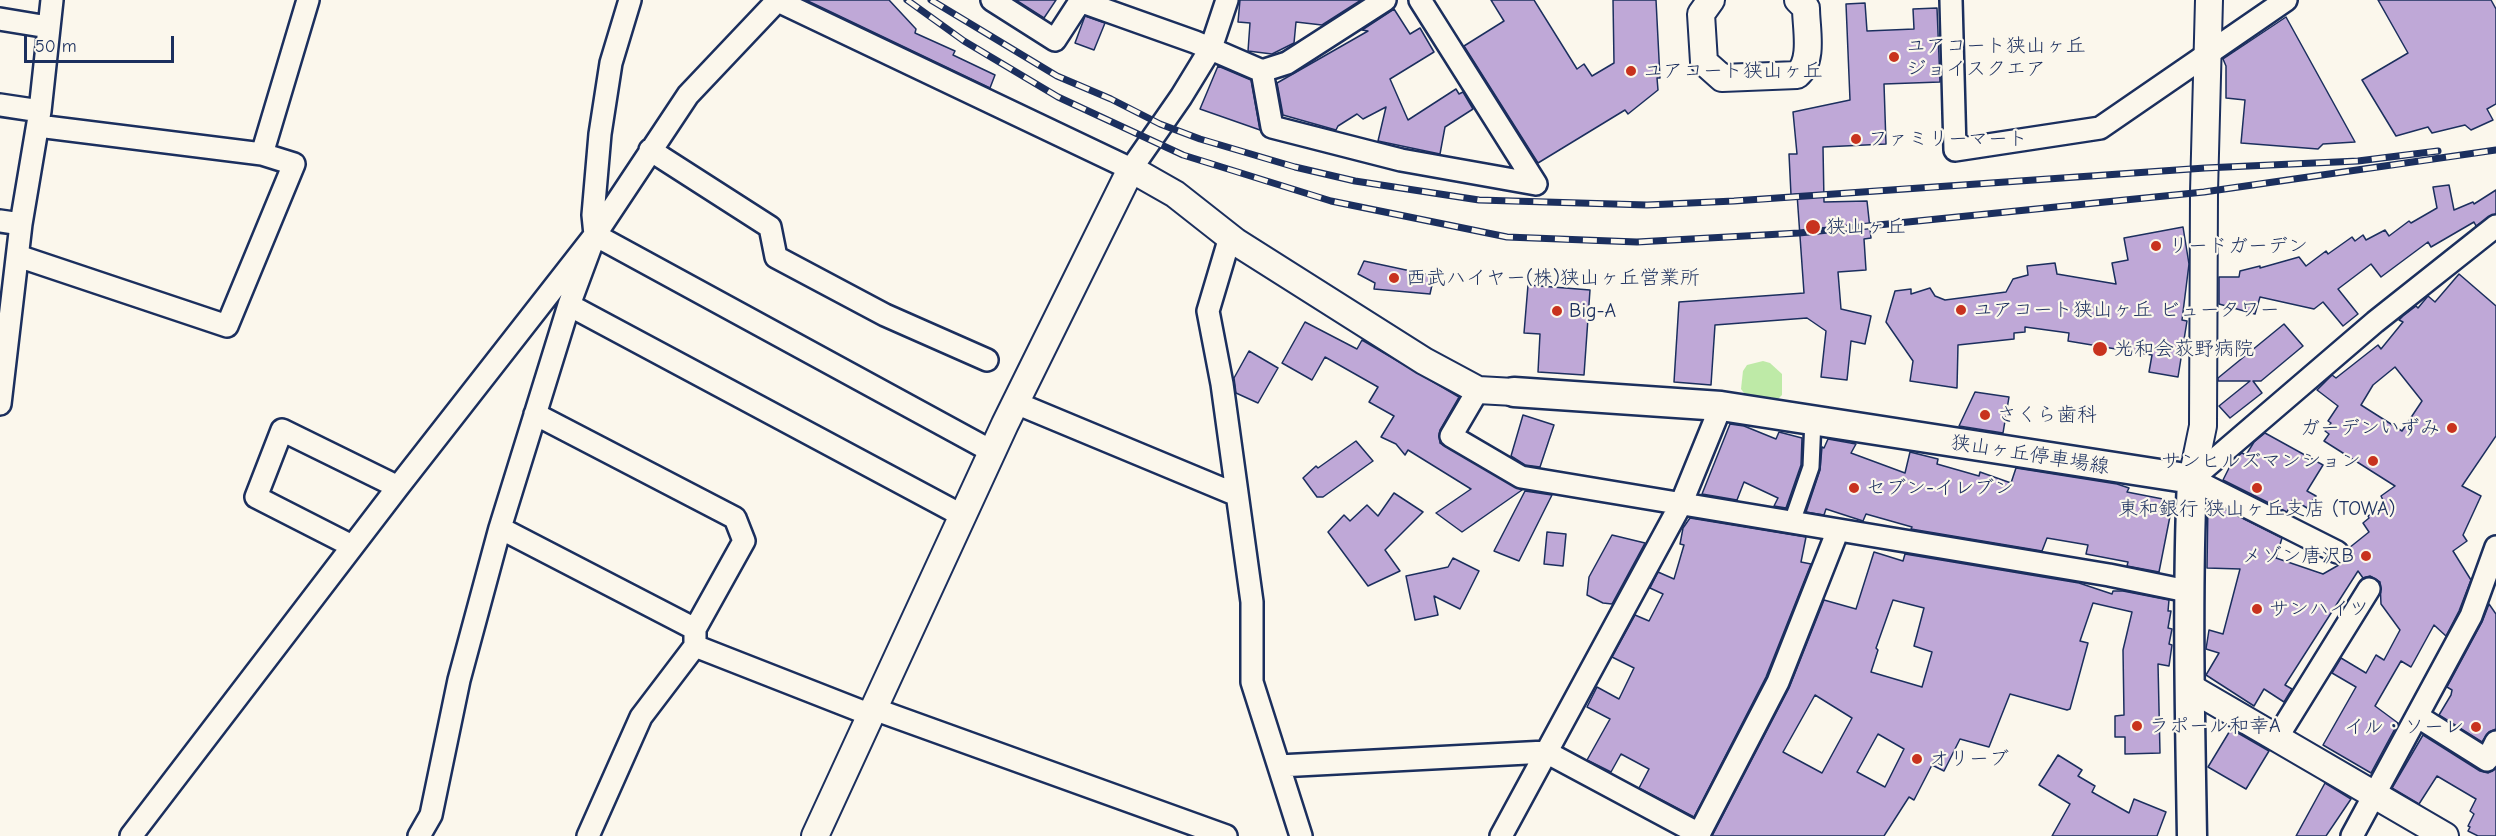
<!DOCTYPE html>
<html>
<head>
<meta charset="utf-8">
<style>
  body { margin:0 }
  #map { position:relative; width:2496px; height:836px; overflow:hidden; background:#fbf7ec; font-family:"Comic Neue",sans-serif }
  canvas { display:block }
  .scale { position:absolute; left:24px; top:36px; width:150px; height:27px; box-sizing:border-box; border:3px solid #1b2f5e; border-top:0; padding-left:8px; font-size:18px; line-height:21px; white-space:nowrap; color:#1b2f5e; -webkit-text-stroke:4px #fbf7ec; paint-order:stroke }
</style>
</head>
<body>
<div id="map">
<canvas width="2496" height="836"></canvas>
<div class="scale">50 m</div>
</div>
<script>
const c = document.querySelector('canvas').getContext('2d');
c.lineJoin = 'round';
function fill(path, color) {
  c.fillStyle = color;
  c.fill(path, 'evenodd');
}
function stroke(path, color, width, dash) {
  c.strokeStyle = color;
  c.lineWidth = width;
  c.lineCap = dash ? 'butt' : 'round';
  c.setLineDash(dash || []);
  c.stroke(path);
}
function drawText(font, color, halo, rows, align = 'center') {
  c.font = font + ' "Comic Neue","Klee One",sans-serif';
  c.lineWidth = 4.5;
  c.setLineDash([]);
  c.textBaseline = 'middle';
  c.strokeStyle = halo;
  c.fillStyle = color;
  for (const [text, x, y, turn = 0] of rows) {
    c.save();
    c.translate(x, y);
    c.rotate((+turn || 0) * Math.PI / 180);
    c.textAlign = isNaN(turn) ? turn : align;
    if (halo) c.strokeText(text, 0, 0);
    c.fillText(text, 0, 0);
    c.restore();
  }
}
fill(new Path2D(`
  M 1763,361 L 1770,363 L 1782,374 L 1782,395 L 1775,402 L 1747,397 L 1741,389 L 1743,371 L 1747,365 Z`), '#beeaa7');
const building = new Path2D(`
  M 806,0 L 889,0 L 916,29 L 915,33 L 955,51 L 953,55 L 995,75 L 990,88 Z
  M 1016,0 L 1056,0 L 1044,18 Z
  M 1240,0 L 1361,0 L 1322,25 L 1296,22 L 1294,43 L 1272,54 L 1248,51 L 1250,23 L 1238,22 Z
  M 1491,0 L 1534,0 L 1577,69 L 1584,64 L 1592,76 L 1614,63 L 1613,0 L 1656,0 L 1660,78 L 1657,78 L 1658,90 L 1628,114 L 1625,110 L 1538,163 L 1464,46 L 1504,21 Z
  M 2378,0 L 2491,0 L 2496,9 L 2496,104 L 2487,109 L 2493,120 L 2471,130 L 2465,125 L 2432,133 L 2428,127 L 2396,136 L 2362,80 L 2408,53 Z
  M 1865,3 L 1867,31 L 1914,29 L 1913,9 L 1937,8 L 1940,82 L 1884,84 L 1886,144 L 1823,147 L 1824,202 L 1867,201 L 1871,238 L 1864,239 L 1866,270 L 1838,272 L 1841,309 L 1871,316 L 1865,344 L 1851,341 L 1847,380 L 1821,377 L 1826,331 L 1807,318 L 1715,325 L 1711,385 L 1674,382 L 1679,302 L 1804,293 L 1797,194 L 1791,195 L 1789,154 L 1797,154 L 1793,112 L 1850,100 L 1846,4 Z
  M 1394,9 L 1410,34 L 1420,28 L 1434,52 L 1390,79 L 1408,120 L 1456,89 L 1459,94 L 1463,92 L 1473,109 L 1445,127 L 1440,154 L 1378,141 L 1386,107 L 1363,119 L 1357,114 L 1338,126 L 1336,130 L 1283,115 L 1277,83 L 1368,31 L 1362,30 Z
  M 1085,16 L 1105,23 L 1094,50 L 1075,43 Z
  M 2286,17 L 2355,142 L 2323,144 L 2318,149 L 2241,143 L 2245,100 L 2226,98 L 2226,66 L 2223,59 Z
  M 1218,66 L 1251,80 L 1260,130 L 1200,109 Z
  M 2449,185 L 2454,210 L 2473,202 L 2474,204 L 2496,190 L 2496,214 L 2476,226 L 2474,222 L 2431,247 L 2428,242 L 2381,277 L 2371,264 L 2338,289 L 2358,314 L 2343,326 L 2323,302 L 2314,309 L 2260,297 L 2255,314 L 2219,304 L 2219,277 L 2239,277 L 2240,271 L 2260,266 L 2260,268 L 2299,257 L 2306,266 L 2326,251 L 2328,254 L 2352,237 L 2355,241 L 2363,235 L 2366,240 L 2385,230 L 2389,236 L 2409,221 L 2411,223 L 2437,208 L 2433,187 Z
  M 2183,227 L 2189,264 L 2182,320 L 2187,321 L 2178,377 L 2149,372 L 2152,355 L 2068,341 L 2069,333 L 2025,327 L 2025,332 L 2014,333 L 2014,339 L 1958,345 L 1957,388 L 1910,381 L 1913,361 L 1886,322 L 1895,291 L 1911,289 L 1911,294 L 1930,288 L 1935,296 L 1945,300 L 2006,292 L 2013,279 L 2028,275 L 2027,266 L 2055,263 L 2057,274 L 2116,284 L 2112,263 L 2128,260 L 2124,238 Z
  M 1364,261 L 1434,276 L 1430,294 L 1374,289 L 1375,283 L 1358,274 Z
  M 2459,274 L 2496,306 L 2496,436 L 2462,486 L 2481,496 L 2463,535 L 2467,541 L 2453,551 L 2471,580 L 2459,611 L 2446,636 L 2434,625 L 2411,667 L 2401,661 L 2375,706 L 2398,723 L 2371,773 L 2323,745 L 2356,687 L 2332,673 L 2341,658 L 2366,673 L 2376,655 L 2384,660 L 2400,630 L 2381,604 L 2380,582 L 2370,576 L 2363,578 L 2358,571 L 2285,685 L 2292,689 L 2284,702 L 2264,689 L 2254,706 L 2206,675 L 2219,653 L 2206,649 L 2209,630 L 2223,634 L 2240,569 L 2207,568 L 2208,501 L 2282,538 L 2276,558 L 2323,574 L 2344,562 L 2350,555 L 2349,548 L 2369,532 L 2363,523 L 2369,518 L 2368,516 L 2385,504 L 2381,496 L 2395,486 L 2324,441 L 2329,434 L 2325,431 L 2331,423 L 2328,421 L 2338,406 L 2317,390 L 2332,375 L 2336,378 L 2378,345 L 2381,349 L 2403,322 L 2399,320 L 2403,316 L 2416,306 L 2418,308 L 2428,296 L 2435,302 ZM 2395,367 L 2422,401 L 2402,431 L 2361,405 L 2373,385 Z
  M 1528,285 L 1590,290 L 1584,375 L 1538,372 L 1540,334 L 1524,333 Z
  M 1305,322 L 1357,349 L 1362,340 L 1459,397 L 1440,430 L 1440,443 L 1522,490 L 1462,532 L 1436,513 L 1471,489 L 1408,450 L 1405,455 L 1396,444 L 1381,437 L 1394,416 L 1369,402 L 1378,387 L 1325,357 L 1312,380 L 1282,363 Z
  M 2284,324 L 2303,346 L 2261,381 L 2253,381 L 2262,393 L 2230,418 L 2219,406 L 2250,381 L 2218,381 L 2218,378 Z
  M 1249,351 L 1278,368 L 1258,403 L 1236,393 L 1234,378 Z
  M 1975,392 L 2009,397 L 2003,433 L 1959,426 Z
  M 1523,415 L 1554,425 L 1540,467 L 1525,465 L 1511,456 Z
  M 1730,424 L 1744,426 L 1776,439 L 1779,432 L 1802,438 L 1801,465 L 1786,508 L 1774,506 L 1778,498 L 1744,482 L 1737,500 L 1702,494 Z
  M 2265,433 L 2323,465 L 2307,491 L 2316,496 L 2307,508 L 2293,499 L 2287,512 L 2223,480 L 2233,460 L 2242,453 L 2246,455 L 2254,442 Z
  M 1828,439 L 1856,444 L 1851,453 L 1905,473 L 1910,452 L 1938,459 L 1937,464 L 1979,476 L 1980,472 L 2011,483 L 2016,468 L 2117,484 L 2129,488 L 2127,492 L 2173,501 L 2159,572 L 2127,566 L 2128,562 L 2086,554 L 2088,545 L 2047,538 L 2042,551 L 1911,529 L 1912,527 L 1866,514 L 1863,521 L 1826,509 L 1824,515 L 1806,512 L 1820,470 L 1822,447 L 1824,448 Z
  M 1356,441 L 1373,461 L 1323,497 L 1317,497 L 1303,478 L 1316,466 L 1318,468 Z
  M 1525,491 L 1552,495 L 1519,561 L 1494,551 Z
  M 1394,493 L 1423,512 L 1385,550 L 1400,571 L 1368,586 L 1328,532 L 1344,515 L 1350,521 L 1367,505 L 1378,516 Z
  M 1690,518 L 1806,537 L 1801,562 L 1811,564 L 1766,677 L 1694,817 L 1639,788 L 1649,769 L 1621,754 L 1611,772 L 1587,760 L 1610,719 L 1587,707 L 1597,687 L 1619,699 L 1634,668 L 1612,657 L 1635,615 L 1649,621 L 1663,594 L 1650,588 L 1658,572 L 1674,579 L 1684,545 L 1680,544 L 1683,528 Z
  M 1547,532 L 1566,534 L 1563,566 L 1544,564 Z
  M 1612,535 L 1645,543 L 1612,604 L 1603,603 L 1587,595 L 1589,577 Z
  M 1874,552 L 1903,561 L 1905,554 L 2079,583 L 2112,594 L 2113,591 L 2123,591 L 2169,600 L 2168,611 L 2171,611 L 2168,628 L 2172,629 L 2169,644 L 2172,645 L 2169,666 L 2158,664 L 2160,753 L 2125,754 L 2125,737 L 2115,737 L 2115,716 L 2124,715 L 2123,650 L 2132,612 L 2093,603 L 2080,641 L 2088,643 L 2070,709 L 2067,710 L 2010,694 L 1989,747 L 1960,739 L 1944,771 L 1932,765 L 1914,800 L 1909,797 L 1884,836 L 1712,836 L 1789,688 L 1824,600 L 1856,609 ZM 1893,600 L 1924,608 L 1914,646 L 1932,652 L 1922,687 L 1871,672 L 1878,650 L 1876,648 ZM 1815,695 L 1852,718 L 1822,773 L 1783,752 ZM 1878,734 L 1904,749 L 1885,787 L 1857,772 Z
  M 1453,558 L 1479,571 L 1460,609 L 1434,596 L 1438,615 L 1415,620 L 1406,576 L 1448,567 Z
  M 2489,604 L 2496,614 L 2496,729 L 2489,732 L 2482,742 L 2439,715 L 2451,695 L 2452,690 L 2447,687 L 2482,622 Z
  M 2231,729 L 2269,751 L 2246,789 L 2208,767 Z
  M 2423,735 L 2480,771 L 2488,773 L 2496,768 L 2496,836 L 2478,836 L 2468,831 L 2470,827 L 2468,826 L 2474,814 L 2470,811 L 2476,799 L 2437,776 L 2419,804 L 2392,788 Z
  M 2058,755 L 2082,770 L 2078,776 L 2095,786 L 2092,792 L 2129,813 L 2134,799 L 2166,812 L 2157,836 L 2052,836 L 2070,804 L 2039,785 Z
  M 2325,783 L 2351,799 L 2326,836 L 2296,836 Z`);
fill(building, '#bfa8d7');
stroke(building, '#1b2f5e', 1.5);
const pedestrian = new Path2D(`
  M 1792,522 L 1811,467 L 1813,419`);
const minor = new Path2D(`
  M 776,0 L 1131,169 L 1181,97 L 1211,48 L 1227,0
  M 992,0 L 1055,40 L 1081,0
  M 1951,0 L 1955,150 L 2100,128 L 2286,0
  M 1080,1 L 1195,42 L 1262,71 L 1287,63 L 1385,0
  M 0,19 L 48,27
  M 1262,71 L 1272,127 L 1401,160 L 1536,184 L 1420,0
  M 0,105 L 40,111
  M 38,126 L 262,154
  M 650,150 L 770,227 L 776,257 L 885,315 L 987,360
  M 0,221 L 21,224
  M 595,235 L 993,452
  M 1230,237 L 1208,311 L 1222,384 L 1252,602 L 1252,682 L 1301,836
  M 18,256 L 227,326 L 294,164 L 262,154 L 308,0
  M 569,305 L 963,516
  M 1478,390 L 1451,436 L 1521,477 L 2109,575 L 2187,591
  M 1016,403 L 1237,495
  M 0,404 L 21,224 L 40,111 L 52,0
  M 535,414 L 735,518 L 744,541 L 695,629
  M 500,528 L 695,629 L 695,646 L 871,715
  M 352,546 L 256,497 L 282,430 L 398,487
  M 2337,552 L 2192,479 L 2375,322 L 2496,226
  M 874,709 L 1226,836
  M 2417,716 L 2487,760 L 2496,742
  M 2278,736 L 2369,589
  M 1279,766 L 1546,752 L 1699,834
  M 131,836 L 398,487 L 595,235 L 688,95 L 777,1
  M 419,836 L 431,815 L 459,680 L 500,528 L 569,305 L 595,235 L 593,215 L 600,134 L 611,63 L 630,0
  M 588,836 L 641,717 L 695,646
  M 1501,836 L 1681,504 L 1721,406
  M 1698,836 L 1778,682 L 1838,530
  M 2352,836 L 2471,616 L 2496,547`);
const tertiary = new Path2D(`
  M 1711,0 L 1701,14 L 1704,62 L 1722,78 L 1797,75 C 1814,61 1806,28 1806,8 L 1798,0
  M 2192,479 L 2203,426 L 2204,192 L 2209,0
  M 2191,688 L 2445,836
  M 815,836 L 1005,424 L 1131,169 L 1175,194 L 1236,242 L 1424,361 L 1478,390 L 1514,392`);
const secondary = new Path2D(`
  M 1514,392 L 1721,406 L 2192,479 C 2187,598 2190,717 2192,836`);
stroke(pedestrian, '#1b2f5e', 20);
stroke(minor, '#1b2f5e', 26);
stroke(tertiary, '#1b2f5e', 30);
stroke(secondary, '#1b2f5e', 33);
stroke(pedestrian, '#fbf7ec', 15);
stroke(minor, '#fbf7ec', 21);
stroke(tertiary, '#fbf7ec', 26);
stroke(secondary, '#fbf7ec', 28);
const rail = new Path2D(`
  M 907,0 L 964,41 L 1058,97 L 1183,155 L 1331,201 L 1507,237 L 1637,242 L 1799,233 L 2204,192 L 2496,150
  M 931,0 L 1057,76 L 1111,99 L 1160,124 L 1200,139 L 1295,167 L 1355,181 L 1479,200 L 1647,205 L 1734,201 L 2205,168 L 2358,161 L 2438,151`);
stroke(rail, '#1b2f5e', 7);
stroke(rail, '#fbf7ec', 4.5, [14]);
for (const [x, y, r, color] of [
  [1894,57,6,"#c8321e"],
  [1631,71,6,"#c8321e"],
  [1856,139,6,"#c8321e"],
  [1813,227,8,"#c8321e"],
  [2156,246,6,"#c8321e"],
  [1394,278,6,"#c8321e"],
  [1961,310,6,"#c8321e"],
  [1557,311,6,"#c8321e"],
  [2100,349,8,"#c8321e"],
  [1985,415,6,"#c8321e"],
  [2452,428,6,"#c8321e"],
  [2373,461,6,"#c8321e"],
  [1854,488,6,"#c8321e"],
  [2257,488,6,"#c8321e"],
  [2366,556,6,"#c8321e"],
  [2257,609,6,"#c8321e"],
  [2137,726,6,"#c8321e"],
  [2476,727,6,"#c8321e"],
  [1917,759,6,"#c8321e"]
]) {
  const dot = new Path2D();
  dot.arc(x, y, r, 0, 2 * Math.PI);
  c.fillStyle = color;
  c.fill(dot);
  stroke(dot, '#fbf7ec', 2);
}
drawText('20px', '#1b2f5e', '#fbf7ec', [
  ["ユアコート狭山ヶ丘",1906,46],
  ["ジョイスクエア",1906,69],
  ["ユアコート狭山ヶ丘",1643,71],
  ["ファミリーマート",1868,139],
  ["狭山ヶ丘",1826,227],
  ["リードガーデン",2168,246],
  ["西武ハイヤー(株)狭山ヶ丘営業所",1406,278],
  ["ユアコート狭山ヶ丘 ビュータワー",1973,310],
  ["Big-A",1569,311],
  ["光和会荻野病院",2114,349],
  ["さくら歯科",1997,415],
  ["ガーデンいずみ",2440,428,"right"],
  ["サンヒルズマンション",2361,461,"right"],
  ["セブン-イレブン",1866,488],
  ["東和銀行 狭山ヶ丘支店 (TOWA)",2257,509,"center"],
  ["メゾン唐沢B",2354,556,"right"],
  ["サンハイツ",2269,609],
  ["ラポール和幸A",2149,726],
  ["イル・ソーレ",2464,727,"right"],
  ["オリーブ",1929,759]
], 'left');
drawText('20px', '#1b2f5e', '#fbf7ec', [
  ["狭山ヶ丘停車場線",2030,455,9]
]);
</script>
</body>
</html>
